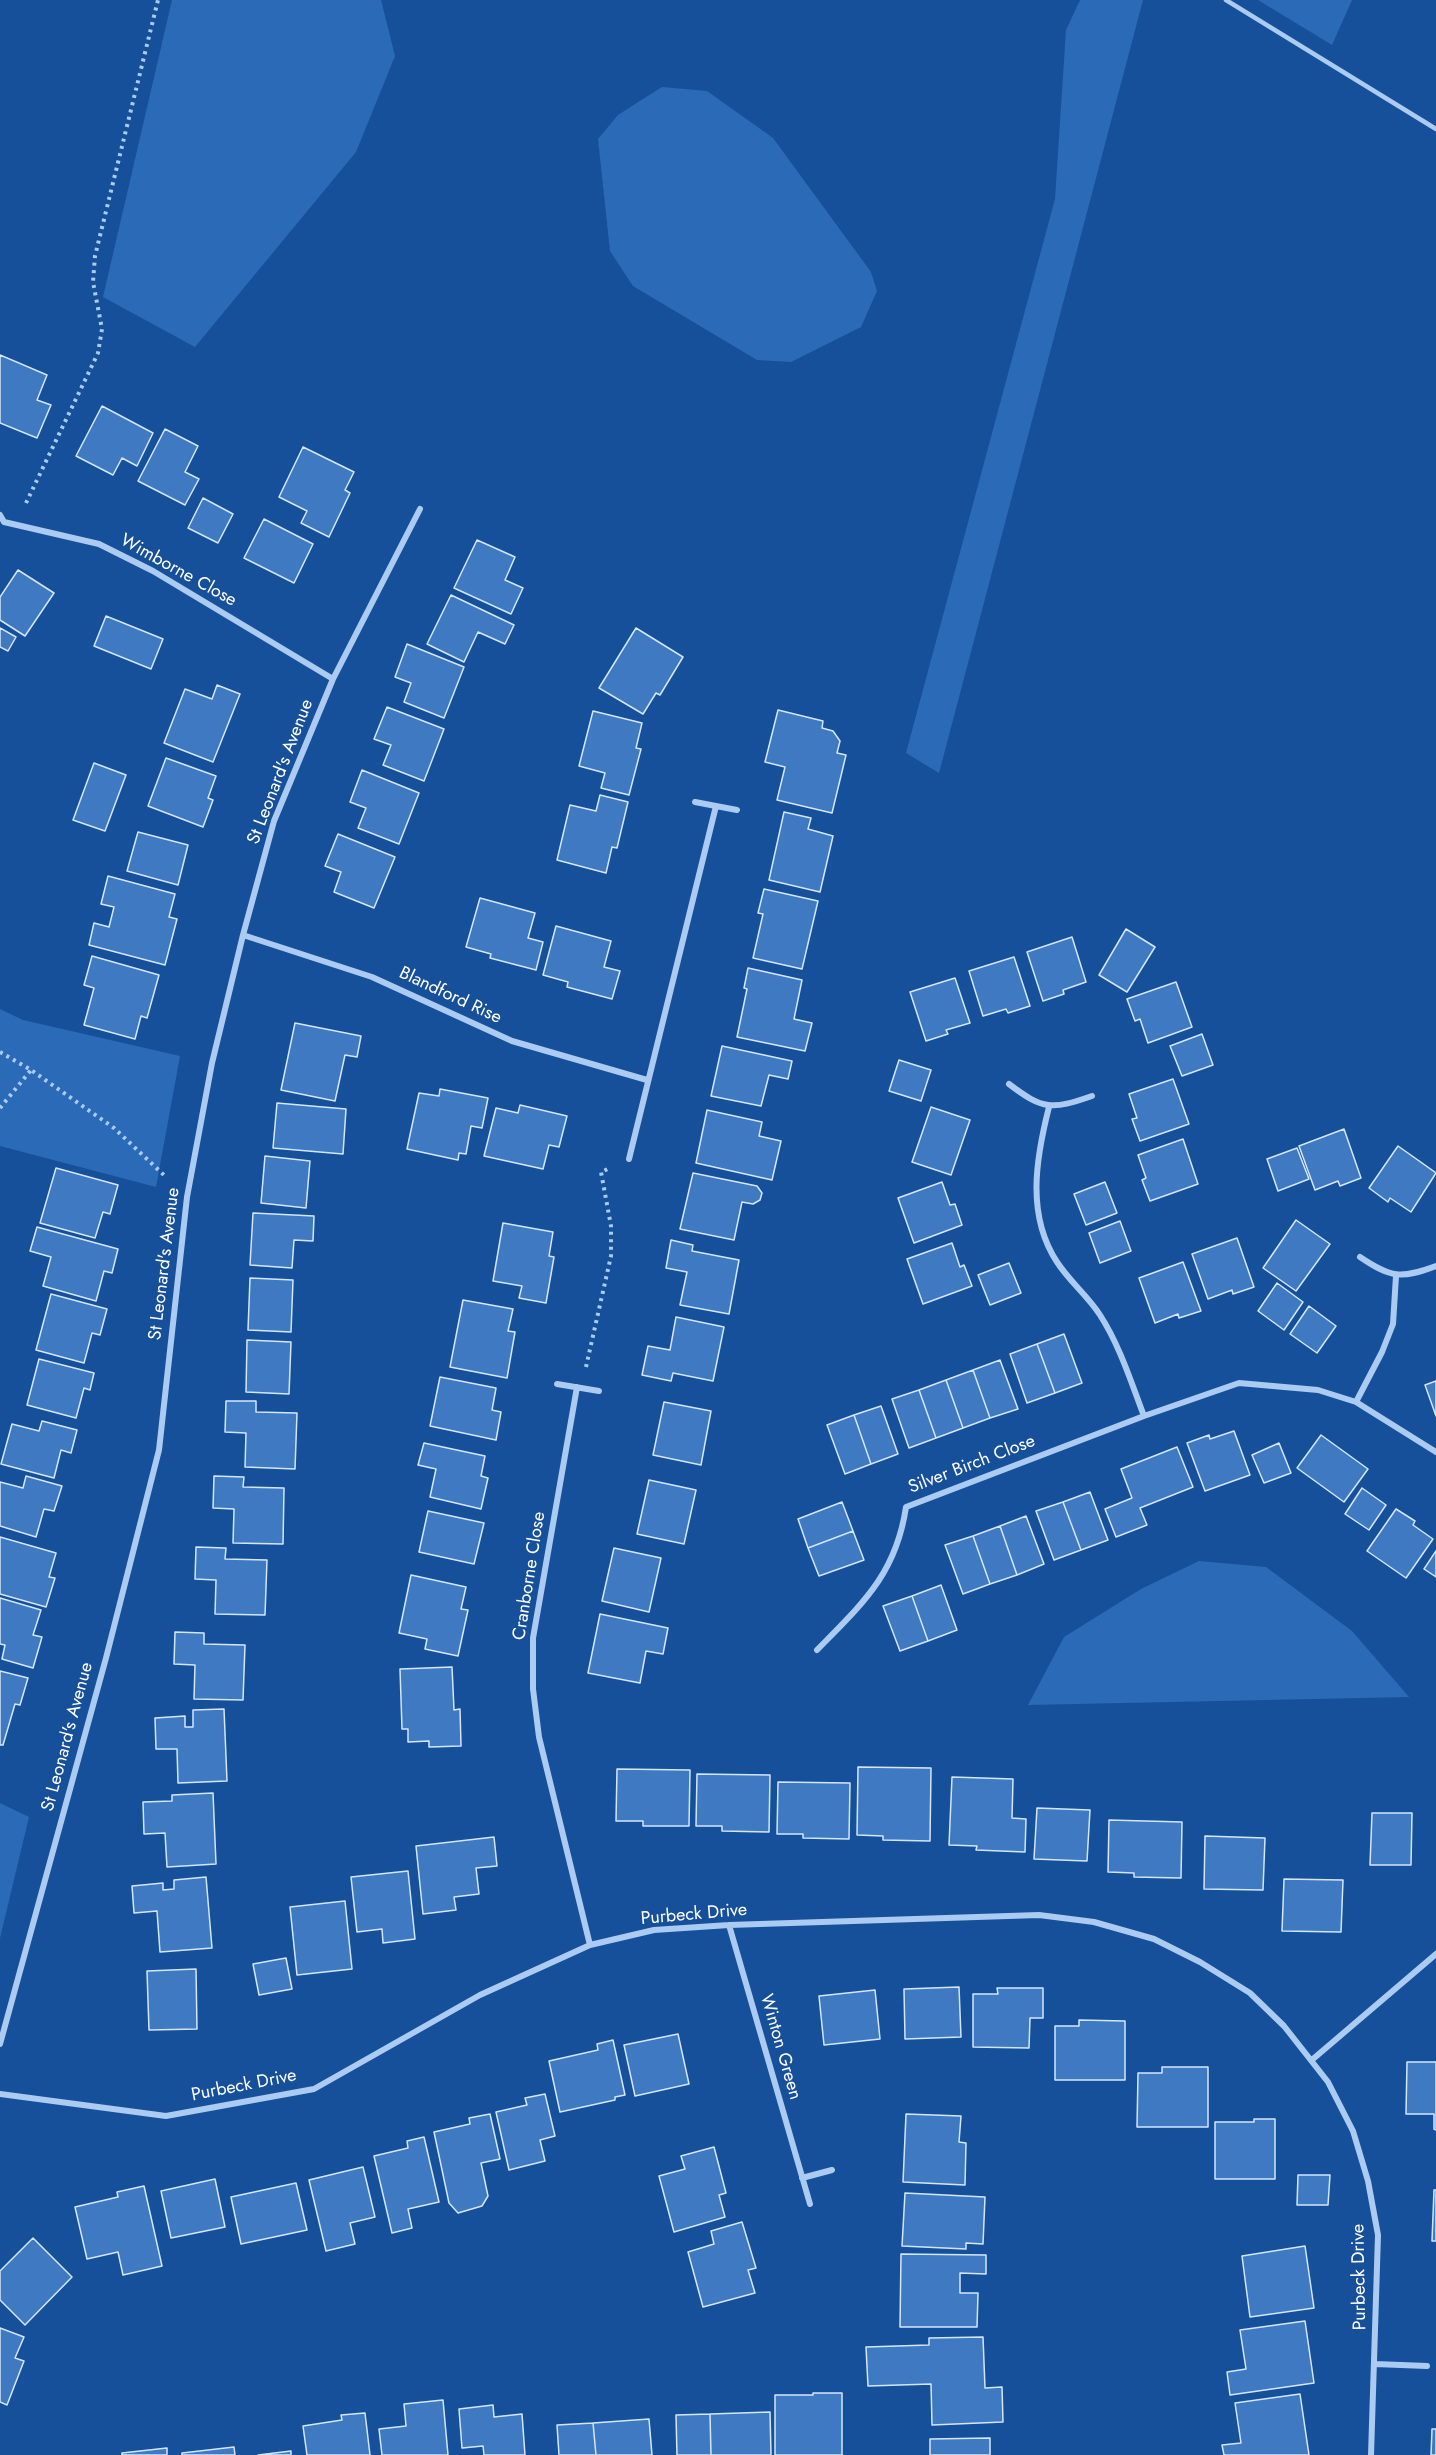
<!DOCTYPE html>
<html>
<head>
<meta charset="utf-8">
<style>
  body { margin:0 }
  canvas { display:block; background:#16509a }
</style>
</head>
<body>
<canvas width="1436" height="2455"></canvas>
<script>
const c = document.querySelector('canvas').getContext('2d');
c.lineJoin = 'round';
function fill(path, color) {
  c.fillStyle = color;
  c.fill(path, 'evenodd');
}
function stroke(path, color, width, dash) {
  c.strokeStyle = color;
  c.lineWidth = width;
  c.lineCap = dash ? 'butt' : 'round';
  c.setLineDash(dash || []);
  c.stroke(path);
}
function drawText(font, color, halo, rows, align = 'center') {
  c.font = font + ' Jost,sans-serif';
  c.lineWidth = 4.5;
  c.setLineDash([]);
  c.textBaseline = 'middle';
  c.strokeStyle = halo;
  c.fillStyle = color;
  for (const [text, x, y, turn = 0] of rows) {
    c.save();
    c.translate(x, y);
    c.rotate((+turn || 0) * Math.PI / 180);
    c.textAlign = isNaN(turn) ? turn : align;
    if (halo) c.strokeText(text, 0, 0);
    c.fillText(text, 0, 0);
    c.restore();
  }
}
fill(new Path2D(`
  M 172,0 L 381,0 L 395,56 L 356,152 L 195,347 L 103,297 Z
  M 1080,0 L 1143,0 L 939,773 L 906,753 L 1055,199 L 1066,30 Z
  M 1258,0 L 1352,0 L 1332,45 Z
  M 662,87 L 707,91 L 773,138 L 871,272 L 877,291 L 861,327 L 791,362 L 757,360 L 633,286 L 610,251 L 598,139 L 618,115 Z
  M 0,1009 L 23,1020 L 180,1056 L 156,1187 L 0,1146 Z
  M 1199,1561 L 1266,1567 L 1352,1631 L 1409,1697 L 1028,1705 L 1064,1637 L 1141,1589 Z
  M 0,1803 L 29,1817 L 0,1938 Z`), '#2a6ab7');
const building = new Path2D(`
  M 0,355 L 47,375 L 37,400 L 51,405 L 37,438 L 0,423 Z
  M 102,406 L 153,433 L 137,466 L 122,458 L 113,475 L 76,456 Z
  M 165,429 L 198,446 L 185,472 L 199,479 L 185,505 L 138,481 Z
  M 303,447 L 354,472 L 345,490 L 350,493 L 329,537 L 301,523 L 307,511 L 279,497 Z
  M 203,498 L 233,514 L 218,543 L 188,528 Z
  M 264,519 L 313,544 L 294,583 L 244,558 Z
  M 477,540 L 515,557 L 505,580 L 523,588 L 511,614 L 454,588 Z
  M 18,570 L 54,593 L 25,636 L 0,620 L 0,597 Z
  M 451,595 L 514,625 L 505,644 L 478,632 L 464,662 L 427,644 Z
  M 106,616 L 163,639 L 151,669 L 94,646 Z
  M 0,628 L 16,637 L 8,651 L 0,647 Z
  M 636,628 L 683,657 L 660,695 L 656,693 L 643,714 L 599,688 Z
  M 407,644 L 464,667 L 444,718 L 404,702 L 411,683 L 395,677 Z
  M 217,685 L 240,694 L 213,762 L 164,743 L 185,689 L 212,699 Z
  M 387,707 L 444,729 L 424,781 L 383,765 L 391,745 L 374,739 Z
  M 778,710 L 823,721 L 822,728 L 833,731 L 840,741 L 837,753 L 846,755 L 832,813 L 777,800 L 785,767 L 765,762 Z
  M 593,711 L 642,723 L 636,748 L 641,749 L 629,795 L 601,788 L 605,773 L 579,766 Z
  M 166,758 L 216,776 L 208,798 L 213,800 L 203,827 L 148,806 Z
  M 94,763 L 126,775 L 105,831 L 73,820 Z
  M 362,770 L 419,793 L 399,844 L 358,828 L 366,808 L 350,802 Z
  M 600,795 L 628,802 L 617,848 L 612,847 L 606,873 L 557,860 L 570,805 L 596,811 Z
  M 784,812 L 811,818 L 808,829 L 833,836 L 820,892 L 769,880 Z
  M 138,832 L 188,845 L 178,885 L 127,871 Z
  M 338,834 L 395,857 L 374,908 L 334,892 L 341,872 L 325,866 Z
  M 108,876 L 175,894 L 169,917 L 177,919 L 165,965 L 89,945 L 94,923 L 109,927 L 114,907 L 101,904 Z
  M 764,889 L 818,901 L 802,969 L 753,958 L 763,914 L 758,913 Z
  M 480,898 L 535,913 L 528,938 L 543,942 L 536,970 L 490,958 L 491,954 L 466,947 Z
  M 556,926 L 611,941 L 604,967 L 620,971 L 612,999 L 567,987 L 568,982 L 543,975 Z
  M 1126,929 L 1155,947 L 1127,992 L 1099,975 Z
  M 1072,937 L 1086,982 L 1063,990 L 1064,994 L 1043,1001 L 1027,952 Z
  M 92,956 L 159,975 L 147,1018 L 141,1016 L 135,1039 L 84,1025 L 94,988 L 84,985 Z
  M 1014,957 L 1030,1006 L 1008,1013 L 1006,1009 L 983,1016 L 969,971 Z
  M 748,968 L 802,980 L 794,1019 L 812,1023 L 805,1051 L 737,1037 L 747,989 L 744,988 Z
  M 955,978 L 970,1023 L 946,1030 L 948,1034 L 926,1041 L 910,992 Z
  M 1176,982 L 1192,1027 L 1148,1043 L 1140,1019 L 1135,1021 L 1127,999 Z
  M 295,1023 L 361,1036 L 357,1057 L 345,1055 L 335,1101 L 281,1090 Z
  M 1202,1034 L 1213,1065 L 1182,1076 L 1170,1046 Z
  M 722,1046 L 792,1061 L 788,1079 L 769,1075 L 761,1106 L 711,1096 Z
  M 899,1060 L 931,1070 L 921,1101 L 889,1091 Z
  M 1173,1079 L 1189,1124 L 1140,1141 L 1132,1119 L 1137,1118 L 1129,1094 Z
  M 440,1089 L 488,1098 L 482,1128 L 471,1126 L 466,1154 L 459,1153 L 458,1160 L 407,1149 L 419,1093 L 439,1096 Z
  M 277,1103 L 346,1109 L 343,1154 L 273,1148 Z
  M 520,1105 L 567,1116 L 559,1147 L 549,1145 L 543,1169 L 484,1156 L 496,1108 L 518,1113 Z
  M 931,1107 L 970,1120 L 951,1175 L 912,1162 Z
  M 707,1110 L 762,1122 L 759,1136 L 781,1141 L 772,1180 L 696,1163 Z
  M 1344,1129 L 1361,1178 L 1340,1186 L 1338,1181 L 1315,1190 L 1299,1146 Z
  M 1183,1139 L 1198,1184 L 1150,1201 L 1142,1180 L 1146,1178 L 1138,1155 Z
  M 1398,1146 L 1436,1173 L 1411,1212 L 1390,1198 L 1388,1202 L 1369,1188 Z
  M 1297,1148 L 1309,1179 L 1278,1191 L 1267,1159 Z
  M 265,1156 L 310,1161 L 306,1208 L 261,1203 Z
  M 56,1168 L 118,1185 L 110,1214 L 103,1212 L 95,1238 L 40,1223 Z
  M 693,1173 L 757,1186 L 762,1193 L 760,1200 L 753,1204 L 742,1202 L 734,1240 L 680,1229 Z
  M 942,1182 L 950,1205 L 955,1204 L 962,1225 L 914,1243 L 898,1198 Z
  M 1105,1182 L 1117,1213 L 1086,1225 L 1074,1194 Z
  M 253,1213 L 314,1216 L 313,1241 L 294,1240 L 292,1268 L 250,1265 Z
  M 1296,1220 L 1330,1244 L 1296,1291 L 1263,1268 Z
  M 1120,1221 L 1131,1251 L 1100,1263 L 1089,1233 Z
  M 503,1223 L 553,1232 L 549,1256 L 554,1257 L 546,1303 L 519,1298 L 522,1286 L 493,1281 Z
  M 37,1227 L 118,1249 L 112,1273 L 104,1271 L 96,1301 L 43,1286 L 51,1257 L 30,1251 Z
  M 1237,1238 L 1254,1287 L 1233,1294 L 1232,1290 L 1208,1299 L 1192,1254 Z
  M 671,1240 L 693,1245 L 692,1251 L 739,1260 L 729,1314 L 680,1305 L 687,1272 L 666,1268 Z
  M 952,1243 L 960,1267 L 964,1265 L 972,1286 L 923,1304 L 907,1259 Z
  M 1183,1262 L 1201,1311 L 1179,1318 L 1178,1314 L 1155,1323 L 1139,1278 Z
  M 1009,1263 L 1021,1293 L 990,1305 L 978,1275 Z
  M 250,1278 L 293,1280 L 291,1332 L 248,1330 Z
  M 1277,1283 L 1303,1302 L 1284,1330 L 1258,1311 Z
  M 51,1294 L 107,1309 L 100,1335 L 92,1333 L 84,1363 L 36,1350 Z
  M 463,1300 L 513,1309 L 508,1331 L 515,1332 L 507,1378 L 450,1367 Z
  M 1309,1306 L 1336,1326 L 1317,1353 L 1290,1334 Z
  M 676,1317 L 724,1327 L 713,1381 L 673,1373 L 671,1381 L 642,1375 L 648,1346 L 670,1350 Z
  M 1064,1334 L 1082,1383 L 1055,1393 L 1037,1344 Z
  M 247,1340 L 291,1342 L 289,1394 L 246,1392 Z
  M 1037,1344 L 1055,1393 L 1027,1403 L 1010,1354 Z
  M 39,1359 L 94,1373 L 90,1390 L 84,1388 L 76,1418 L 27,1405 Z
  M 1000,1360 L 1018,1409 L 990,1418 L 973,1370 Z
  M 973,1370 L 990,1418 L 963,1428 L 946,1380 Z
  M 440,1377 L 496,1388 L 492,1410 L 501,1412 L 496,1440 L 430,1426 Z
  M 946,1380 L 963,1428 L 936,1438 L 919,1390 Z
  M 1436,1381 L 1436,1416 L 1425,1385 Z
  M 919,1390 L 936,1438 L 909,1448 L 892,1399 Z
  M 226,1401 L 256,1401 L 256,1412 L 297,1413 L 295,1469 L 245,1467 L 246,1433 L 225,1432 Z
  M 664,1402 L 711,1411 L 701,1465 L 653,1455 Z
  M 881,1406 L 898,1454 L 871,1464 L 854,1415 Z
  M 854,1415 L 871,1464 L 845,1474 L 827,1425 Z
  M 42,1421 L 77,1430 L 71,1453 L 61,1450 L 54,1478 L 1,1464 L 12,1424 L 39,1431 Z
  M 1234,1431 L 1250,1475 L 1205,1491 L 1187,1443 L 1209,1435 L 1210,1439 Z
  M 1321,1435 L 1368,1469 L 1344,1502 L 1297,1468 Z
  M 424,1443 L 485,1456 L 481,1476 L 488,1478 L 481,1509 L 430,1497 L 436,1469 L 418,1465 Z
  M 1279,1443 L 1291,1473 L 1264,1483 L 1252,1455 Z
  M 1177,1447 L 1193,1487 L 1140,1508 L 1147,1525 L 1116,1537 L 1105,1509 L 1132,1498 L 1121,1469 Z
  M 26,1476 L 62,1486 L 54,1511 L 44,1509 L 36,1537 L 0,1526 L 0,1482 L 23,1488 Z
  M 214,1476 L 244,1477 L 243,1487 L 284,1488 L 283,1544 L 233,1543 L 234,1509 L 213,1508 Z
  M 649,1480 L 696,1490 L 684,1544 L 637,1534 Z
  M 1362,1488 L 1386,1505 L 1369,1530 L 1345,1514 Z
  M 1090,1492 L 1108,1540 L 1081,1550 L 1063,1502 Z
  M 842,1502 L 853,1531 L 808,1548 L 798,1519 Z
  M 1063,1502 L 1081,1550 L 1054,1560 L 1036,1511 Z
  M 1396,1509 L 1415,1521 L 1413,1525 L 1433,1539 L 1406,1578 L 1367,1551 Z
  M 428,1511 L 484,1523 L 474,1564 L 419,1552 Z
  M 1026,1516 L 1044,1564 L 1017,1575 L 1000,1526 Z
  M 1000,1526 L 1017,1575 L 990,1584 L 973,1536 Z
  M 853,1531 L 864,1560 L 819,1576 L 808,1548 Z
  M 973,1536 L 990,1584 L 963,1594 L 945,1545 Z
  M 0,1537 L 56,1553 L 49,1577 L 55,1578 L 46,1607 L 0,1594 Z
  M 196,1547 L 226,1548 L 225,1559 L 267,1560 L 265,1615 L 215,1614 L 216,1580 L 195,1579 Z
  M 614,1548 L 661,1558 L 649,1612 L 602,1601 Z
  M 1436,1551 L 1436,1577 L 1424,1569 Z
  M 411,1575 L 466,1587 L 461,1609 L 468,1610 L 458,1656 L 425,1649 L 427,1639 L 399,1633 Z
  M 941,1585 L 957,1630 L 928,1641 L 912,1596 Z
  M 912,1596 L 928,1641 L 900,1651 L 883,1606 Z
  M 0,1598 L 41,1610 L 33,1635 L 42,1637 L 33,1668 L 2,1659 L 5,1645 L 0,1644 Z
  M 600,1614 L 668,1628 L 663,1654 L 646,1651 L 640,1683 L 588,1673 Z
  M 175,1632 L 204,1633 L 204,1644 L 245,1645 L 243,1700 L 194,1699 L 195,1665 L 174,1664 Z
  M 452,1667 L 454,1710 L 460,1709 L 461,1746 L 429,1747 L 429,1741 L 408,1742 L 408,1729 L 402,1729 L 400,1669 Z
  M 0,1671 L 28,1678 L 20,1705 L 15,1704 L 3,1745 L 0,1745 Z
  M 224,1709 L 227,1781 L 178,1783 L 177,1749 L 156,1749 L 155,1718 L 185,1716 L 185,1727 L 193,1727 L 193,1710 Z
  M 858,1767 L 931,1768 L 930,1841 L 883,1840 L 883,1836 L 857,1835 Z
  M 617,1769 L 690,1770 L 689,1826 L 643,1826 L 643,1821 L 616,1821 Z
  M 697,1774 L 770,1775 L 769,1832 L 722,1831 L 722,1826 L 696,1826 Z
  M 952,1777 L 1013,1779 L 1012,1818 L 1026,1819 L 1025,1852 L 976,1850 L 977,1846 L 949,1845 Z
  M 778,1782 L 850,1783 L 849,1839 L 803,1838 L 803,1834 L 777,1834 Z
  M 213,1793 L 216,1864 L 167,1867 L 165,1833 L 144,1834 L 143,1802 L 172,1801 L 172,1795 Z
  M 1037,1808 L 1090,1810 L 1087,1861 L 1034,1859 Z
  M 1372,1813 L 1412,1813 L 1411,1865 L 1370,1865 Z
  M 1109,1820 L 1182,1822 L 1181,1878 L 1134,1877 L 1134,1873 L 1108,1872 Z
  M 1205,1836 L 1265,1838 L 1263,1890 L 1204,1889 Z
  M 494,1837 L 497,1866 L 476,1868 L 479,1894 L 454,1897 L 456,1910 L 423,1914 L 416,1846 Z
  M 408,1871 L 415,1939 L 383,1943 L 382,1929 L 357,1932 L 351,1877 Z
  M 206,1877 L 212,1948 L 160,1952 L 157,1911 L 134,1913 L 132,1886 L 163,1883 L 163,1890 L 174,1889 L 174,1880 Z
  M 1284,1879 L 1343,1880 L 1341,1932 L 1282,1931 Z
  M 345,1901 L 352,1969 L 297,1975 L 290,1907 Z
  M 286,1958 L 292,1989 L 259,1995 L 253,1964 Z
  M 196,1969 L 197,2029 L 149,2030 L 147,1971 Z
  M 959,1987 L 961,2037 L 905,2039 L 904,1989 Z
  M 997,1988 L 1043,1988 L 1043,2018 L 1030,2018 L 1029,2048 L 973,2047 L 973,1994 L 998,1994 Z
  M 875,1990 L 880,2039 L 824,2045 L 819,1996 Z
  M 1079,2020 L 1125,2021 L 1125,2080 L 1055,2080 L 1055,2026 L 1079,2026 Z
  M 678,2034 L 689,2084 L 635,2096 L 624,2045 Z
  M 613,2040 L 625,2095 L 615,2097 L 615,2100 L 560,2112 L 549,2061 L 598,2050 L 597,2044 Z
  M 1407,2062 L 1436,2062 L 1436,2130 L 1434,2129 L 1434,2114 L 1406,2114 Z
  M 1162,2067 L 1208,2067 L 1208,2127 L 1137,2127 L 1138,2073 L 1162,2073 Z
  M 545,2094 L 555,2136 L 540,2140 L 545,2161 L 509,2170 L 496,2112 L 527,2105 L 525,2098 Z
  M 490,2114 L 500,2159 L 481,2163 L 488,2196 L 482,2206 L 458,2213 L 449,2203 L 434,2132 L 470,2124 L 469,2118 Z
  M 906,2114 L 961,2116 L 959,2142 L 966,2143 L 965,2185 L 903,2182 Z
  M 1254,2119 L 1275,2119 L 1275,2179 L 1215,2179 L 1215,2122 L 1254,2122 Z
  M 424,2137 L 439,2202 L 408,2209 L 412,2228 L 392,2233 L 374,2156 L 408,2148 L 407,2141 Z
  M 714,2147 L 726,2193 L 719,2195 L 725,2217 L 674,2232 L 659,2176 L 685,2169 L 681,2156 Z
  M 363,2167 L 375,2217 L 350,2223 L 355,2244 L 326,2251 L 309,2180 Z
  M 1298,2175 L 1330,2175 L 1328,2205 L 1297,2205 Z
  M 215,2179 L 225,2227 L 171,2238 L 161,2191 Z
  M 296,2183 L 307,2230 L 241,2244 L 231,2197 Z
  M 144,2186 L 162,2266 L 123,2275 L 118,2252 L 87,2259 L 75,2207 L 118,2197 L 117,2192 Z
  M 1434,2190 L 1436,2190 L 1436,2241 L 1432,2241 Z
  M 905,2193 L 985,2197 L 983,2244 L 966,2243 L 966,2249 L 902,2246 Z
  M 742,2222 L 756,2268 L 748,2270 L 755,2293 L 703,2307 L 688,2252 L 714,2244 L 711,2231 Z
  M 33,2238 L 72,2277 L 25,2325 L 0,2300 L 0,2271 Z
  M 1305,2246 L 1314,2308 L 1250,2317 L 1242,2256 Z
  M 901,2254 L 986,2255 L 986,2274 L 960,2273 L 960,2293 L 978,2293 L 977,2327 L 900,2327 Z
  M 1305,2321 L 1314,2383 L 1230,2395 L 1227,2372 L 1246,2369 L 1240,2330 Z
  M 0,2328 L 24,2337 L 15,2358 L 24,2361 L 7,2405 L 0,2402 Z
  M 983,2337 L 985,2388 L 1002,2387 L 1003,2422 L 932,2425 L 931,2384 L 868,2386 L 866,2347 L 929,2345 L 929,2338 Z
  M 813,2393 L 842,2393 L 842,2455 L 775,2455 L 775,2395 L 813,2395 Z
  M 1300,2394 L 1309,2455 L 1224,2455 L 1222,2445 L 1241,2443 L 1235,2403 Z
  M 443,2400 L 448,2455 L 382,2455 L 379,2429 L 406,2426 L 404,2404 Z
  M 493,2405 L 494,2417 L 522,2414 L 525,2455 L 484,2455 L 483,2446 L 462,2448 L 459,2409 Z
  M 770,2412 L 771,2455 L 711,2455 L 710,2414 Z
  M 365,2413 L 370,2455 L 307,2455 L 303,2426 L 342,2420 L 341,2415 Z
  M 710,2414 L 711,2455 L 677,2455 L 676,2415 Z
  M 649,2419 L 652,2455 L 596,2455 L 593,2423 Z
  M 593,2423 L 596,2455 L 559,2455 L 557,2425 Z
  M 1432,2429 L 1436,2429 L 1436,2455 L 1431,2455 Z
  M 990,2438 L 990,2455 L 930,2455 L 930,2439 Z
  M 234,2447 L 235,2455 L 182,2455 L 182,2453 Z
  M 167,2448 L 167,2455 L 122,2455 L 122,2453 Z
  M 291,2451 L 291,2455 L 258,2455 Z`);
fill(building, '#3f79c1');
stroke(building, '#d3e6fc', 1.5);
stroke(new Path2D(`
  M 26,503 L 98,353 L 102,329 L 93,282 L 95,256 L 158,0
  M 0,1052 L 31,1070 L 114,1128 L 166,1177
  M 0,1108 L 31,1070
  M 586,1367 L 611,1256 L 611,1226 L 601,1172 L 610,1168`), '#abcbf2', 4, [3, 4.5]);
stroke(new Path2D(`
  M 1226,0 L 1436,129`), '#abcbf2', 4.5);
stroke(new Path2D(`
  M 0,515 L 4,522 L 99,544 L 153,571 L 333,679
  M 695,802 L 737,810
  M 243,935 L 372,977 L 512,1041 L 647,1080
  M 1009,1084 C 1043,1110 1052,1110 1092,1096
  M 1049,1107 C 1036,1158 1026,1215 1057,1262 C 1069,1281 1088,1296 1100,1315 C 1120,1346 1131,1382 1144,1416
  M 629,1159 L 716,806
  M 1360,1257 C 1391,1278 1401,1279 1436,1266
  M 557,1384 L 599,1391
  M 577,1387 L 533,1638 L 533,1689 L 539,1737 L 590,1945
  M 1356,1402 L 1382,1352 L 1393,1324 L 1396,1276
  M 817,1650 C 863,1603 896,1574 906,1507 L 1144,1416 L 1239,1383 L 1318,1390 L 1356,1402 L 1436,1452
  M 729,1925 L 810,2204
  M 0,2044 L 106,1658 L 159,1450 L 187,1197 L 212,1063 L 243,935 L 274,821 L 333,679 L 420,509
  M 1313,2059 L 1436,1954
  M 0,2094 L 166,2116 L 314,2089 L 480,1995 L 590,1945 L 654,1930 L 729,1925 L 1039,1915 L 1094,1922 L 1154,1939 L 1200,1962 L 1250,1993 L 1284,2026 L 1328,2082 L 1353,2131 L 1368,2181 L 1378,2235 L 1371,2455
  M 802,2178 L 832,2170
  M 1375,2364 L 1427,2366`), '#abcbf2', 6);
drawText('18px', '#fff', '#16509a', [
  ["Wimborne Close",178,571,29],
  ["St Leonard's Avenue",281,772,-69],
  ["Blandford Rise",450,996,25],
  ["St Leonard's Avenue",165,1264,-83],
  ["Silver Birch Close",972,1465,-21],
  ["Cranborne Close",530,1576,-81],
  ["St Leonard's Avenue",68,1737,-75],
  ["Purbeck Drive",694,1915,-5],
  ["Winton Green",780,2047,74],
  ["Purbeck Drive",244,2086,-11],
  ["Purbeck Drive",1360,2277,-91]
]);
</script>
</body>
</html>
